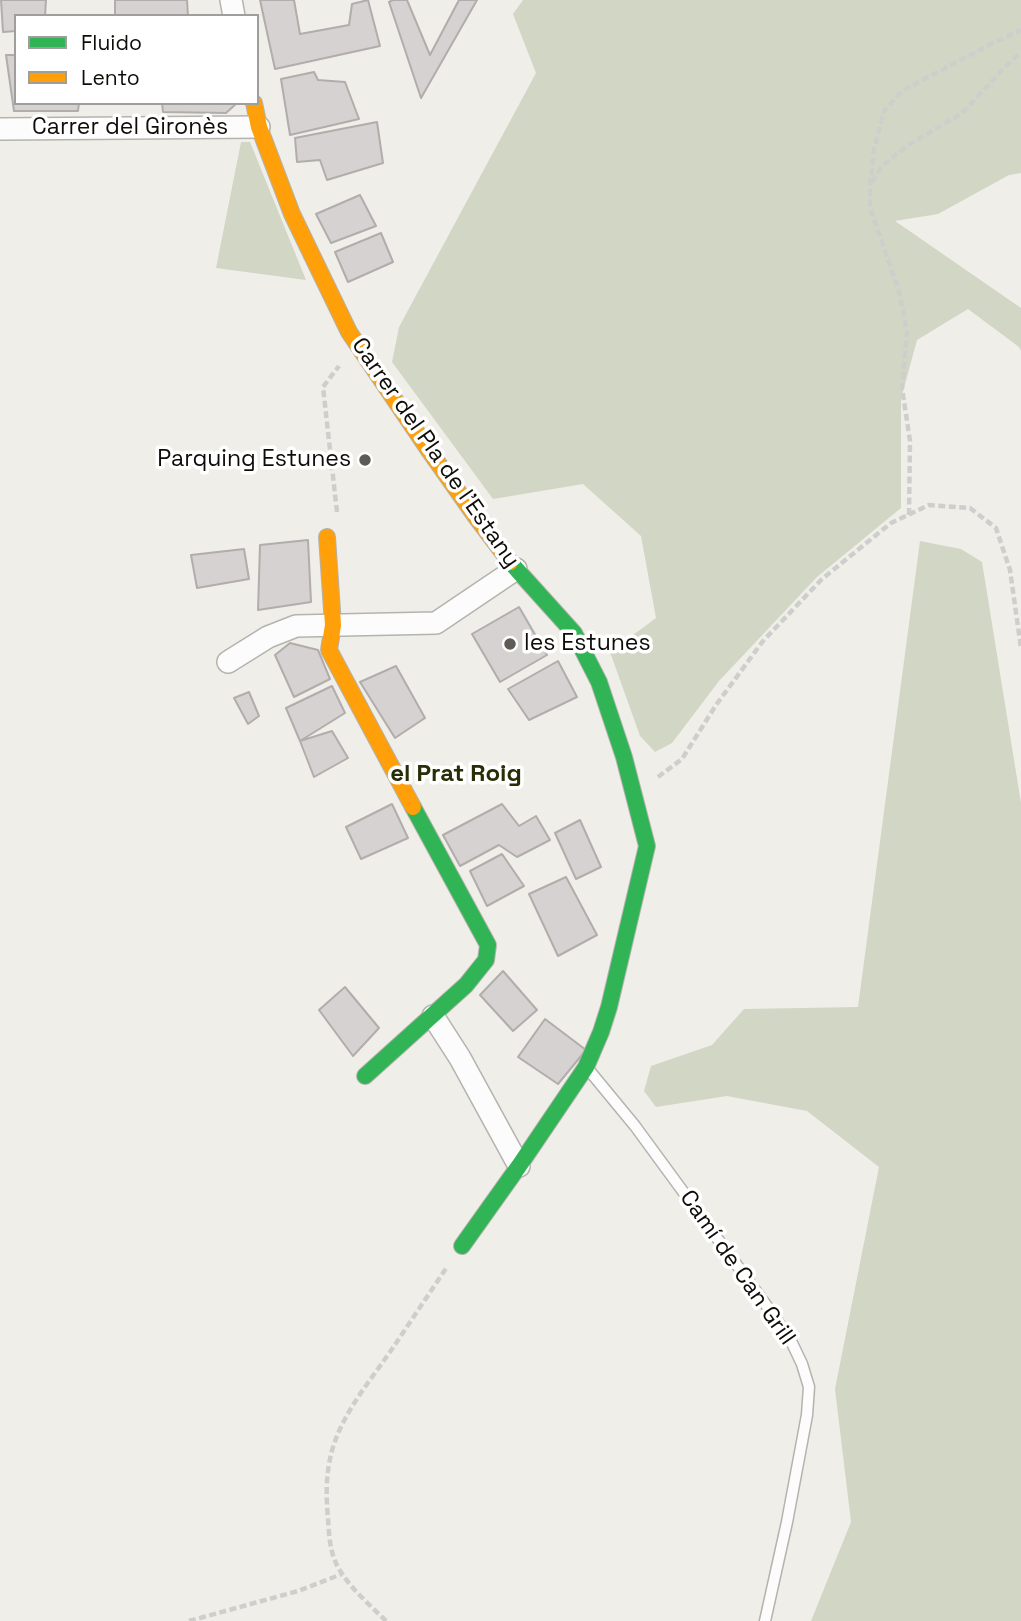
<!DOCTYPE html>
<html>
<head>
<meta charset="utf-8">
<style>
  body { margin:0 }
  #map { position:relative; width:1021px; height:1621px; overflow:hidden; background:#f0eee8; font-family:"Space Grotesk",sans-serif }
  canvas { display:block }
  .legend { position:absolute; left:14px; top:14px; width:245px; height:91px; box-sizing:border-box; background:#fff; border:2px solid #9e9e9c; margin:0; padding:9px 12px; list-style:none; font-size:21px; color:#0d0c08 }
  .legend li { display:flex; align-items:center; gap:14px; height:35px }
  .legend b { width:35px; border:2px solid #9e9e9c }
</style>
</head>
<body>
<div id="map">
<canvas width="1021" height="1621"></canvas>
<ul class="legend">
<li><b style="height:9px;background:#30b455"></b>Fluido</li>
<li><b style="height:9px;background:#ff9f0a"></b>Lento</li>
</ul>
</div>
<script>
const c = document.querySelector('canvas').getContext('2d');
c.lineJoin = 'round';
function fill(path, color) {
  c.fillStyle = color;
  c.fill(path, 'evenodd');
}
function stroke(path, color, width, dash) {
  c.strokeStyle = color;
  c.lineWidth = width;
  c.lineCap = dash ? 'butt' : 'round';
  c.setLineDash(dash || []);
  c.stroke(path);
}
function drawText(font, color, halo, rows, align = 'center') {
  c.font = font + ' "Space Grotesk",sans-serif';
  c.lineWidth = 7;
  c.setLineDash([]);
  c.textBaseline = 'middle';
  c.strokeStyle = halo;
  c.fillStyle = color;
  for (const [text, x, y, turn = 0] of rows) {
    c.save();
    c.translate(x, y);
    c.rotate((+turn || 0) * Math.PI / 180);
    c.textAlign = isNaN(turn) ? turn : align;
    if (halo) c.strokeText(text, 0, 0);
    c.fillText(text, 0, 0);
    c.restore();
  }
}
fill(new Path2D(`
  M 523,0 L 1021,0 L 1021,173 L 1009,175 L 938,214 L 895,221 L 1021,308 L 1021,351 L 1019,347 L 968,309 L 917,340 L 901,399 L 901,508 L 817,577 L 719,681 L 672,743 L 655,752 L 640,736 L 610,652 L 656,618 L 641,536 L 583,484 L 493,499 L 392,362 L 399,327 L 536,73 L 513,14 Z
  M 241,142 L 250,142 L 306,280 L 216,268 Z
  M 920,541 L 961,549 L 982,562 L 1021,803 L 1021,1621 L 811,1621 L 851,1522 L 835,1389 L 879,1167 L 807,1111 L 727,1096 L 656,1107 L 644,1091 L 651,1066 L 712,1045 L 744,1009 L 858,1007 Z`), '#d2d6c5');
const building = new Path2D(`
  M 1,0 L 46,0 L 45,16 L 16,16 L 16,31 L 3,32 Z
  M 115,0 L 187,0 L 188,16 L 115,16 Z
  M 260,0 L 294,0 L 300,34 L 349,25 L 352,4 L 368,0 L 380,46 L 275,69 Z
  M 393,0 L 407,0 L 430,55 L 459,0 L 477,0 L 421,98 L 389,2 Z
  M 6,55 L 16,55 L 16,103 L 79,103 L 78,111 L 14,111 Z
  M 314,72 L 318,80 L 345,82 L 359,119 L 290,135 L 281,79 Z
  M 162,103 L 237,103 L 226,113 L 163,112 Z
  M 377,122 L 383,163 L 327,180 L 320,160 L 297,162 L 295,138 Z
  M 360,195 L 376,226 L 331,243 L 316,214 Z
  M 381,233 L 393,262 L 348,282 L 335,252 Z
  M 308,540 L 311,602 L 258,610 L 260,545 Z
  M 244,549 L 249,579 L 197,588 L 191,555 Z
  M 519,607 L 547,655 L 500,682 L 472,634 Z
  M 290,643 L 318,650 L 330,679 L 294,697 L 275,655 Z
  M 558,661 L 577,697 L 529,720 L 508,689 Z
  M 396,666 L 425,718 L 395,738 L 360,682 Z
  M 332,686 L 345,713 L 300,741 L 286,708 Z
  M 249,692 L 259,716 L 248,724 L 234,698 Z
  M 332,731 L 348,758 L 314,777 L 300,741 Z
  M 392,804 L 408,838 L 361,859 L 346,827 Z
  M 502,804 L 519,826 L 536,816 L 550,840 L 517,857 L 499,845 L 460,866 L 443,835 Z
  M 580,820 L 601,867 L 576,879 L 555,833 Z
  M 502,854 L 524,886 L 487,906 L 470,871 Z
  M 566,877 L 597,935 L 558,956 L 529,894 Z
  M 503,971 L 537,1010 L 513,1031 L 480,995 Z
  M 345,987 L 379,1028 L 353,1056 L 319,1010 Z
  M 545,1019 L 586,1050 L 558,1084 L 518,1057 Z`);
fill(building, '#d6d2d1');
stroke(building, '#b0adac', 2);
const lane = new Path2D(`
  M 588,1069 L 635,1126 L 769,1309 L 792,1343 L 802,1364 L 809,1387 L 807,1415 L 787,1522 L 765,1621`);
const street = new Path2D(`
  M 231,0 L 234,16
  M 0,129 L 259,127
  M 228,662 L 268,637 L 296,626 L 436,623 L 516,569
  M 433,1016 L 460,1058 L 519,1166`);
const fast = new Path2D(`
  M 365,1076 L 466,985 L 486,960 L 488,945 L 413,807
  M 462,1246 L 519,1166 L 586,1067 L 601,1032 L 609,1007 L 647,846 L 624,757 L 599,682 L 574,633 L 510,562`);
const slow = new Path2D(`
  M 254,103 L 259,127 L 292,214 L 349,332 L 428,449 L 476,517 L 510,562
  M 327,537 L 333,625 L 329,650 L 413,807`);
stroke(lane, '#b4b3ae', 13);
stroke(street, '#b4b3ae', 24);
stroke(fast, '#b4b3ae', 18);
stroke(slow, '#b4b3ae', 18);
stroke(new Path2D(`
  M 872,182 L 882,166 L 907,146 L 962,113 L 1014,58 L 1021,54
  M 337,512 L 323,387 L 339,366
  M 909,515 L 910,441 L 902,388 L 907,332 L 899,291 L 870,208 L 870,186 L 874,149 L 884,111 L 902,91 L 989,45 L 1021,30
  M 658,777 L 682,759 L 716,705 L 763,641 L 822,579 L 891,523 L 929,505 L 970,508 L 996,528 L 1010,570 L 1021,648
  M 189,1621 L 298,1591 L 342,1574
  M 386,1621 C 370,1605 351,1589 339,1569 C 330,1554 329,1536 328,1518 C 326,1498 326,1478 330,1459 C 338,1419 367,1385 390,1352 C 409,1324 428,1295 447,1267`), '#cececc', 4.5, [7, 3.5]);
stroke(lane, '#fdfcfc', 10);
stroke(street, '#fdfcfc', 21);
stroke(fast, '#30b455', 16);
stroke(slow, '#ff9f0a', 16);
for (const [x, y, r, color] of [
  [365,460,7,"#5c5b56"],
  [510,644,7,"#5c5b56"]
]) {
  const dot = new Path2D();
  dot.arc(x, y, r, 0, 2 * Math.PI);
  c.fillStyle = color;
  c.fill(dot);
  stroke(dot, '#fff', 2.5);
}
drawText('23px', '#0d0c08', '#fff', [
  ["Carrer del Gironès",130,128],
  ["Carrer del Pla de l'Estany",435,453,55],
  ["Camí de Can Grill",737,1268,55]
]);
drawText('23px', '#0d0c08', '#fff', [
  ["Parquing Estunes",351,460],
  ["les Estunes",524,644,"left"]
], 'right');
drawText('bold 24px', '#282e06', '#fff', [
  ["el Prat Roig",456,774]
]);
</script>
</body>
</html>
